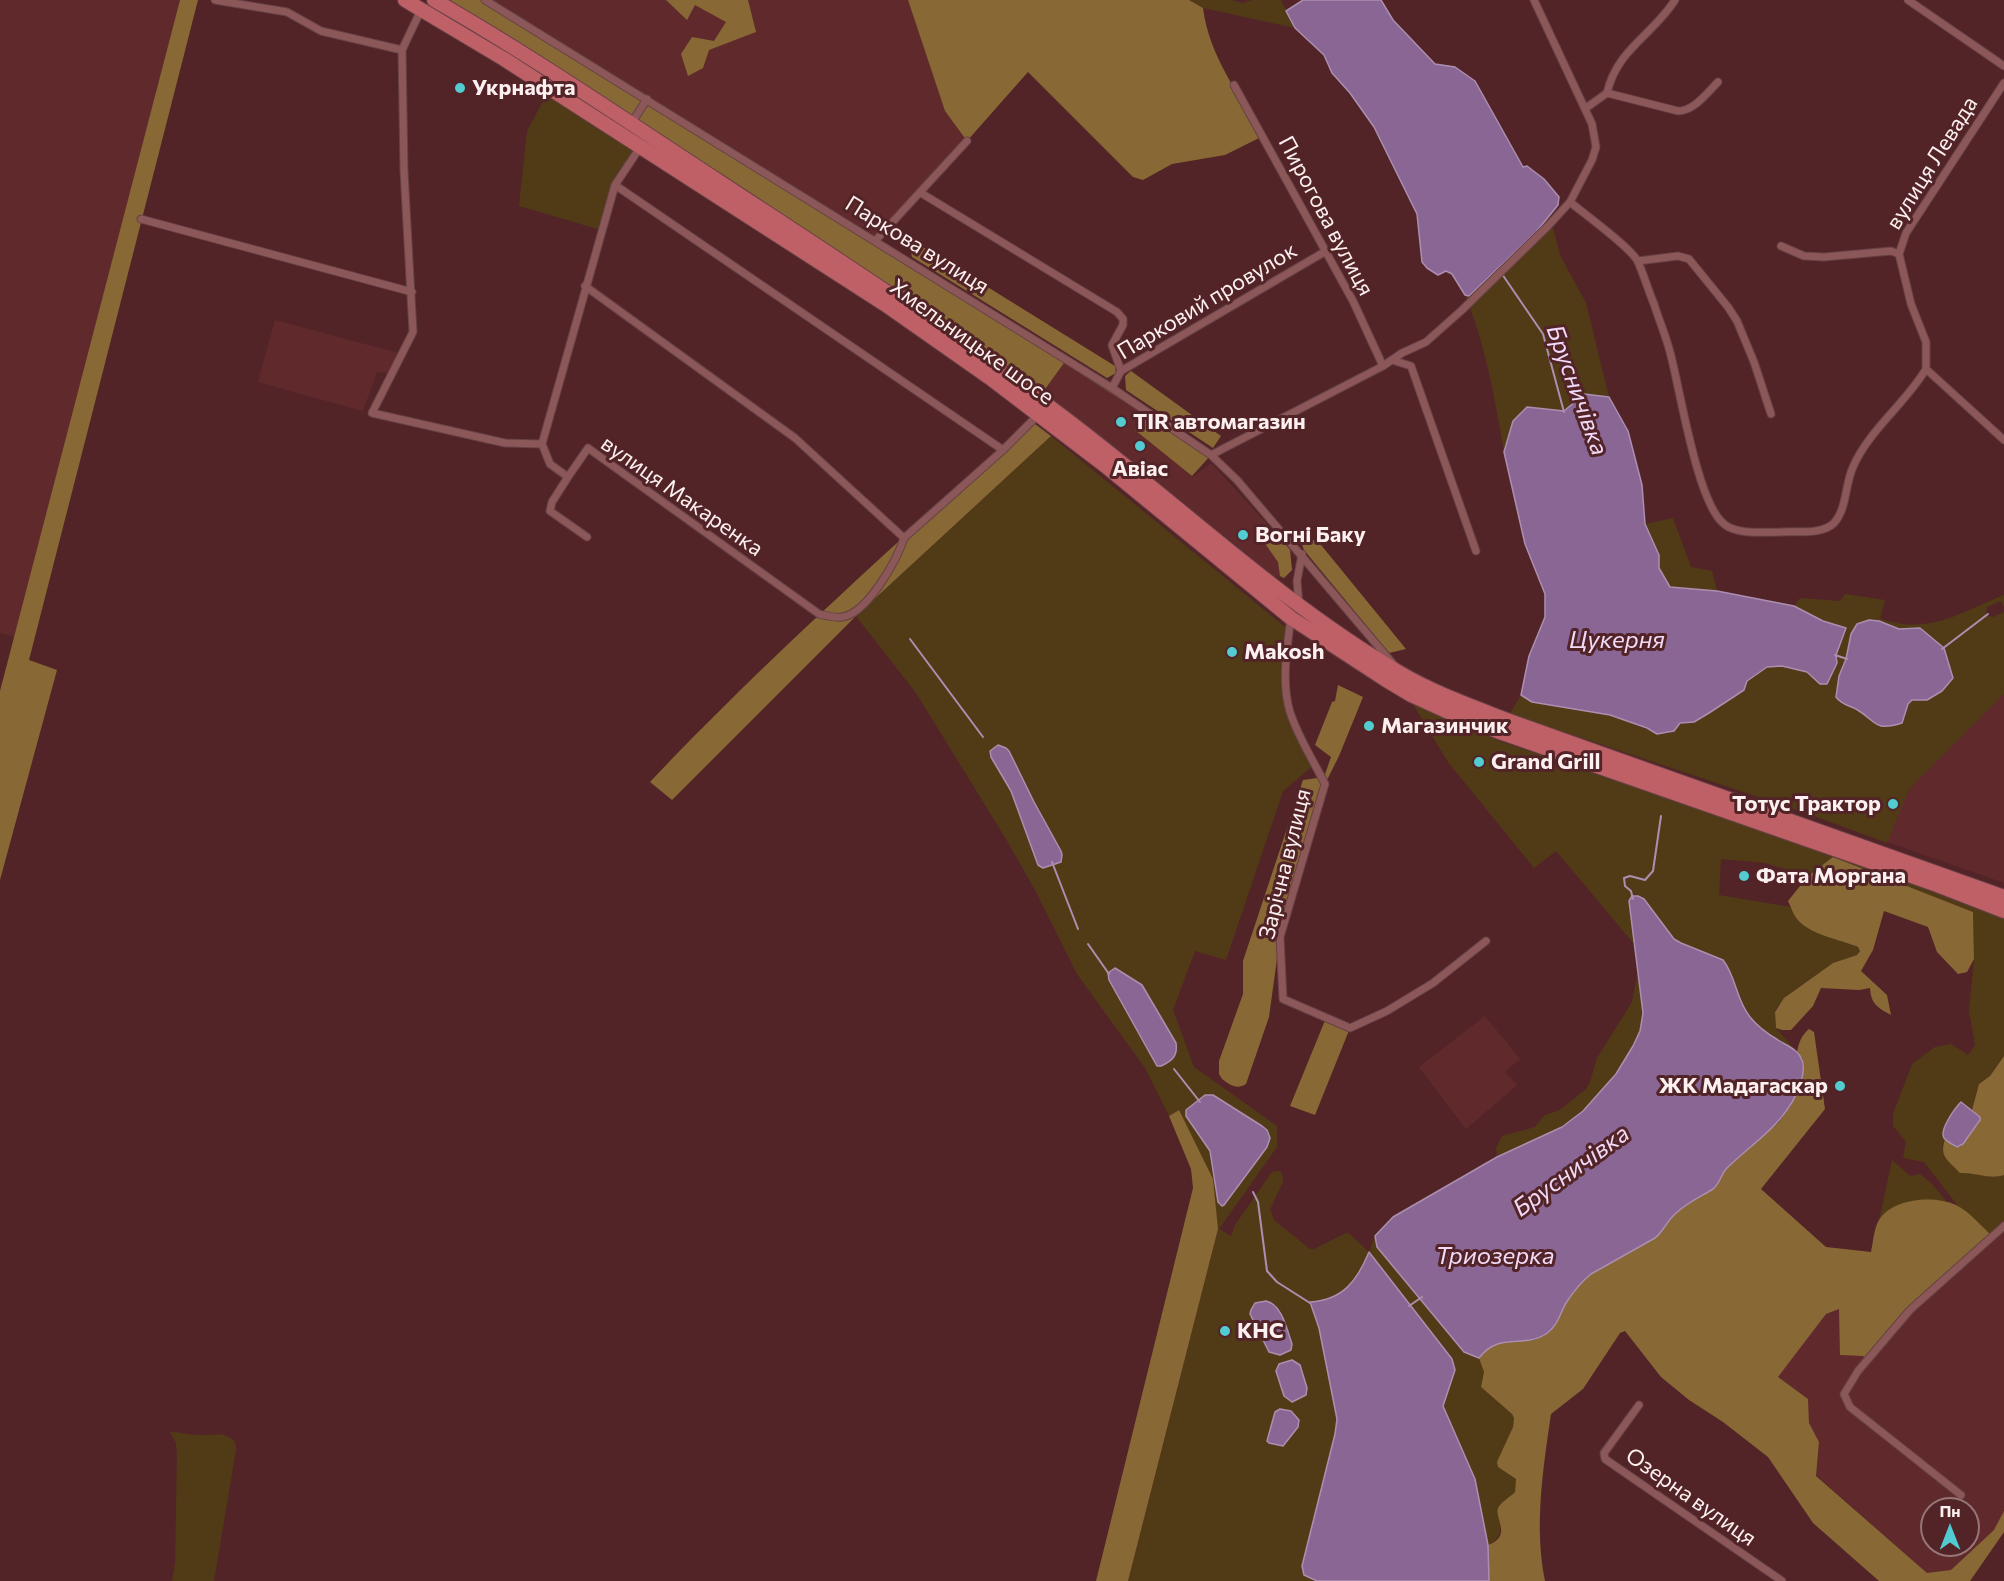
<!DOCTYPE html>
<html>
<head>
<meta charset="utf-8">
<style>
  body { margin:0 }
  #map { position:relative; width:2004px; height:1581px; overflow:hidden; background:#522427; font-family:Commissioner,sans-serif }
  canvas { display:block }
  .north { position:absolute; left:1920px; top:1497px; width:60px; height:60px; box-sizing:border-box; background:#522427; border:2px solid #967677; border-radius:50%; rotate:0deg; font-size:16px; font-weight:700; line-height:24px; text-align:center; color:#fdf0f0 }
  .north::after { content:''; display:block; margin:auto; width:21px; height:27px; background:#52ccd0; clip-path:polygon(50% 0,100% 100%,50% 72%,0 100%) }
</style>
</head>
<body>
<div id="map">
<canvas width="2004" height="1581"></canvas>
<div class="north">Пн</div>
</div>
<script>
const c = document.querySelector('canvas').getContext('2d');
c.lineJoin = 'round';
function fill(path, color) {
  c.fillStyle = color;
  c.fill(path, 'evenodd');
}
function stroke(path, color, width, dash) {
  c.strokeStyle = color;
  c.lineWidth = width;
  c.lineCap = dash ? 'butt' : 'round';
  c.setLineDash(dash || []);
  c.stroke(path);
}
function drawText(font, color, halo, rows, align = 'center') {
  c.font = font + ' Commissioner,sans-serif';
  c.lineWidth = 6;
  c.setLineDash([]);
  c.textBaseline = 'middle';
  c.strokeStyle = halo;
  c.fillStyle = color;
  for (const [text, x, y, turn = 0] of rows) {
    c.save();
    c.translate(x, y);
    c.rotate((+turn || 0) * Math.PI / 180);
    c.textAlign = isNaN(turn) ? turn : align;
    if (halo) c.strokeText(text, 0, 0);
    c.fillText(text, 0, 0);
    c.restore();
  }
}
fill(new Path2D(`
  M 0,0 L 180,0 L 15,637 L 0,633 Z
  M 485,0 L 908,0 L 945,111 L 967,141 L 876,240 Z
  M 275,320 L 398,353 L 388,373 L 377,372 L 363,411 L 258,382 Z
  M 1064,363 L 1145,415 L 1136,430 L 1193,477 L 1211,463 L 1290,549 L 1292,570 L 1284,578 L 1274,577 L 1222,534 L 1218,534 L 1178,498 L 1043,392 Z
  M 2004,694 L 2004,883 L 1845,827 L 1847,822 L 1914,784 Z
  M 1485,1016 L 1520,1059 L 1505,1072 L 1517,1085 L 1466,1129 L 1419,1067 Z
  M 2004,1226 L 2004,1532 L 1970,1581 L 1927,1573 L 1816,1475 L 1819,1442 L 1809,1424 L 1808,1399 L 1777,1377 L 1826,1314 L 1839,1309 L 1910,1310 ZM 1932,1509 L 1968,1509 L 1968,1545 L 1932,1545 Z`), '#602a2d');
fill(new Path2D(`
  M 1189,0 L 1231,0 L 1243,3 L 1252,0 L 1281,0 L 1295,28 L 1203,8 Z
  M 548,92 L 638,149 L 615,185 L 601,230 L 519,206 L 527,131 Z
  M 1550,216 L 1560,255 L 1586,303 L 1609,397 L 1584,394 L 1564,411 L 1527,407 L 1513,421 L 1504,452 C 1495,399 1486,346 1465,295 L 1469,295 L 1536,232 Z
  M 1051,436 L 1289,630 L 1287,700 L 1315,764 L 1283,791 L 1226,960 L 1195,951 L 1173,1010 L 1194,1067 L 1277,1126 L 1277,1147 L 1219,1229 L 1231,1236 L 1235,1225 L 1272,1172 L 1279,1171 L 1282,1173 L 1283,1182 L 1270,1209 L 1274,1220 L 1310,1249 L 1314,1249 L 1346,1233 L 1350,1234 L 1369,1252 L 1375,1236 L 1377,1247 L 1463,1352 L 1479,1358 L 1484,1372 L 1481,1387 L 1512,1414 L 1514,1418 L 1513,1427 L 1498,1467 L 1516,1479 L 1515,1492 L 1499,1506 C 1501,1521 1505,1538 1488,1545 L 1489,1581 L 1351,1401 L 1334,1581 L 1128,1581 L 1218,1229 L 1179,1110 L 1169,1116 L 1145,1068 L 1077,974 L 1035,890 L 1006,839 L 916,693 L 856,616 Z
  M 1673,518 L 1691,567 L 1712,571 L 1717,591 L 1670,587 L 1659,568 L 1659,555 L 1645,524 Z
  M 1845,594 L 1885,600 L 1880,619 C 1930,635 1959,613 2004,595 L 2004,607 L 2001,601 L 1987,607 L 1986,615 L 1993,617 L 2004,612 L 2004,694 L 1914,784 L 1908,792 L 1887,843 L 1806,813 L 1510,714 L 1521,695 L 1532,702 C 1558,708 1589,708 1614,716 C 1626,721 1656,735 1666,734 C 1674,733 1675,728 1680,723 L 1694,722 L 1744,690 L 1747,681 L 1767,667 L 1782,666 L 1807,672 L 1837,663 L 1836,655 L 1846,629 L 1823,621 L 1794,606 L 1800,598 L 1840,601 ZM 1879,621 L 1899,629 L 1920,628 L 1918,699 C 1906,700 1899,717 1892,726 C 1874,728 1869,717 1856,709 C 1851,707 1846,705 1841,704 L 1839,676 L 1846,659 L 1851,634 Z
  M 1413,704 L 1499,741 L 1775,834 L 1833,857 L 1876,869 L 2004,916 L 2004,1056 L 1990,1076 L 1979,1084 L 1972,1110 L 1964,1103 L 1944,1137 L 1945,1139 L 1942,1147 L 1960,1172 C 1974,1172 1991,1180 2004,1175 L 2004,1226 L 1991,1235 L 1958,1206 L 1924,1162 L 1903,1158 L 1906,1142 L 1893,1126 L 1893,1114 L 1912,1064 L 1935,1047 L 1951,1044 L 1968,1055 L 1975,1045 L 1969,1011 L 1974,959 L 1973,912 L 1833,857 L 1808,876 L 1765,863 L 1721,859 L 1719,895 L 1791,907 C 1807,939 1836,931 1860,949 L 1858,955 L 1833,963 L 1793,991 L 1776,1008 L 1775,1012 L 1776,1028 L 1797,1052 L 1801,1064 L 1636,929 L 1635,945 L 1556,851 L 1534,868 L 1448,762 Z
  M 1638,971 C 1640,985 1643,999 1643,1012 C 1643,1051 1594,1105 1563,1125 C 1544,1139 1518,1147 1497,1157 L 1496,1148 L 1502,1136 L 1535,1127 L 1545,1115 L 1560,1110 L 1586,1089 L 1590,1082 L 1597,1058 L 1632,1002 Z
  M 1892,1160 L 1910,1176 L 1920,1174 L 1931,1183 L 1947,1202 L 1938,1200 L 1891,1210 L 1879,1221 Z
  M 170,1432 C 180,1432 189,1435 199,1435 C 214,1436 223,1430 235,1442 L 236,1450 L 214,1581 L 172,1581 L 175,1563 L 177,1454 L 176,1443 Z`), '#513b16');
fill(new Path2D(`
  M 180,0 L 198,0 L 29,660 L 57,670 L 0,880 L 0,691 Z
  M 444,0 L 485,0 L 876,240 L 1211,455 L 1192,476 L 1135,430 L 1145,415 L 1064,363 L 1043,392 L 863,268 L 635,118 Z
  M 666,0 L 748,0 L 756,32 L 709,50 L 703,68 L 688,76 L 681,54 L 692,37 L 714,41 L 726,22 L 695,5 L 687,20 Z
  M 908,0 L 1189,0 L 1203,8 C 1209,56 1240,96 1263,136 L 1225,155 L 1172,164 L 1143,180 L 1133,177 L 1028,72 L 967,141 L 945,111 Z
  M 915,242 L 1115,366 L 1116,373 L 1107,378 L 912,257 L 910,249 Z
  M 1131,371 L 1221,436 L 1213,448 L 1126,390 L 1125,376 Z
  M 1031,421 L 1051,436 L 856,616 L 672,800 L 650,782 C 770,655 902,539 1031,421 Z
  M 1274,531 L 1290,550 L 1292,570 L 1284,578 L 1280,576 L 1278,562 L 1266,545 L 1268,538 Z
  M 1303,533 L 1310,540 L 1317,540 L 1406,649 L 1389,653 L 1304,550 L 1299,536 Z
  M 1338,685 L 1363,697 L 1339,756 L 1325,784 L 1280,937 L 1269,1017 L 1246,1084 C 1237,1090 1230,1085 1222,1079 L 1219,1074 L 1219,1061 L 1243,994 L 1243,961 L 1303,780 L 1324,777 L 1331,757 L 1315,745 L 1332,702 L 1335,701 Z
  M 1833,857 L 1973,912 L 1974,959 L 1967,972 L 1958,974 L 1937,952 L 1928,927 L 1884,911 L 1873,950 L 1861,971 L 1887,995 L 1891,1015 C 1877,1007 1871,1004 1870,988 L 1859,990 L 1821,988 L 1813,1006 L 1791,1030 L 1782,1030 L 1776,1028 L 1775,1012 L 1784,998 L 1833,963 L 1857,955 L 1860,951 L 1858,947 C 1839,939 1810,935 1797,919 C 1793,914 1791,907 1788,901 L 1808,876 Z
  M 1326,1018 L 1350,1028 L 1315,1115 L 1290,1106 Z
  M 1809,1029 L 1814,1032 L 1825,1109 L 1761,1189 L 1826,1247 L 1871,1252 C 1873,1243 1874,1228 1879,1220 C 1893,1198 1934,1195 1956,1205 C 1969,1211 1981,1226 1991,1235 L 1910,1310 L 1867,1359 L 1863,1356 L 1840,1355 L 1839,1309 L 1826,1314 L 1778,1377 L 1808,1399 L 1809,1423 L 1819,1442 L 1816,1476 L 1927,1573 L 1951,1570 L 1994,1530 L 2004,1511 L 2004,1532 L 1970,1581 L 1879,1581 L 1813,1523 L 1768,1457 L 1723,1422 L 1689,1400 L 1661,1377 L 1625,1331 L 1620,1333 L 1583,1389 L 1551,1414 C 1543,1469 1534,1526 1545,1581 L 1489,1581 L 1488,1545 C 1513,1536 1494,1518 1498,1508 C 1500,1503 1511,1496 1515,1492 L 1516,1479 L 1498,1467 L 1497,1462 L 1513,1427 L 1514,1418 L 1512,1414 L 1481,1387 L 1484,1372 L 1479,1358 L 1485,1350 L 1496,1343 L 1534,1340 L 1556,1324 L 1566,1303 L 1577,1287 L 1591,1274 L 1655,1238 L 1660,1234 L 1674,1214 L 1698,1196 L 1712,1189 L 1726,1168 L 1779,1122 L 1790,1107 L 1799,1087 L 1804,1066 L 1802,1058 L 1797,1052 C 1799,1042 1801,1036 1809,1029 Z
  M 2004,1056 L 2004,1175 C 1991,1180 1974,1172 1960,1173 C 1948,1160 1939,1157 1945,1139 L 1957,1147 L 1960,1147 L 1978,1124 L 1980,1117 L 1972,1110 L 1979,1084 L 1990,1076 Z
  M 1179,1110 L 1213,1179 L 1218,1229 L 1128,1581 L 1096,1581 L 1193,1188 L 1191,1169 L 1169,1116 Z`), '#886835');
const water = new Path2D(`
  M 1303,0 L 1381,0 L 1393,20 L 1435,64 L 1455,67 L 1475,81 L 1523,167 L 1527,166 L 1544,179 L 1559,197 L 1558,205 L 1536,232 L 1469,296 L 1465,295 L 1452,274 L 1446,271 L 1438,275 L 1427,268 L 1422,262 L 1417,214 L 1374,127 L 1350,93 L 1332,73 L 1324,55 L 1295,28 L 1286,11 Z
  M 1584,394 L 1609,397 L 1628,431 L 1642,485 L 1645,524 L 1659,555 L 1659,568 L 1670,587 L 1717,591 L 1794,606 L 1823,621 L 1846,628 L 1836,655 L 1837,663 L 1827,684 L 1820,684 L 1807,672 L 1782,666 L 1767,667 L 1747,681 L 1744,690 L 1709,713 L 1694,722 L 1680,723 L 1674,731 L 1657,734 L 1647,728 L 1610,715 L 1532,702 L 1521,695 L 1529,656 L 1545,617 L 1545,594 L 1525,544 L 1504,452 L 1513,421 L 1527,407 L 1564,411 Z
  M 1869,620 L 1879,621 L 1899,629 L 1920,628 L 1944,648 L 1953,678 L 1942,691 L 1927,700 L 1912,700 L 1908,704 L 1902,723 C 1873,732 1877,721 1856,709 C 1848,705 1842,705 1836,697 L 1839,676 L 1846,659 L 1851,634 L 1857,624 Z
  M 998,745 L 1006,748 L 1009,751 L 1034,802 L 1061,851 L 1062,855 L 1061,862 L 1043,868 L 1038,865 L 1011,791 L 991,757 L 990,751 Z
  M 1632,896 L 1638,896 L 1644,899 L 1674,939 L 1681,943 L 1723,960 C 1736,976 1736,1000 1750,1017 C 1757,1026 1768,1034 1778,1040 C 1787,1046 1798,1049 1802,1060 C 1805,1067 1803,1075 1801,1082 C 1789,1121 1756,1140 1728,1167 C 1721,1173 1720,1184 1713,1189 C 1700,1197 1686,1203 1675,1214 C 1667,1221 1663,1232 1655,1238 L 1591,1274 C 1581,1282 1573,1292 1566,1303 C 1560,1313 1558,1326 1546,1334 C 1523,1349 1500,1331 1479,1358 L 1464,1352 L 1377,1247 L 1375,1236 L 1393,1217 L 1497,1157 L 1562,1127 L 1583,1111 L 1616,1074 L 1633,1046 L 1640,1031 L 1643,1013 L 1629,901 Z
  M 1115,968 L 1142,985 L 1176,1043 C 1178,1056 1172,1061 1161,1066 L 1157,1066 L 1109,980 L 1108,973 Z
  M 1205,1095 L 1213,1095 L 1262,1126 L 1267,1130 L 1270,1138 L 1267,1147 L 1224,1205 L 1222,1206 L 1218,1202 L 1210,1151 L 1186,1116 L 1186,1110 Z
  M 1961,1102 L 1980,1117 L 1980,1120 L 1963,1144 L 1957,1147 C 1954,1145 1947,1142 1944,1138 C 1939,1130 1955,1108 1961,1102 Z
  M 1369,1252 L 1452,1359 L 1455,1370 L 1443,1406 L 1475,1479 L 1488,1545 L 1489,1581 L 1317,1581 L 1304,1575 L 1302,1566 L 1335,1434 L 1337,1419 L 1319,1328 L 1310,1302 C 1343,1300 1357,1281 1369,1252 Z
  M 1266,1301 C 1282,1304 1287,1330 1292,1344 L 1291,1350 L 1280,1355 L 1269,1352 L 1250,1314 L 1251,1310 L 1255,1303 Z
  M 1292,1360 L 1300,1365 L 1307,1388 L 1306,1395 L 1292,1402 L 1284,1396 L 1276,1371 L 1279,1364 Z
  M 1280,1409 L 1291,1411 L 1299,1420 L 1298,1427 L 1283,1446 L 1269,1443 L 1267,1441 L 1275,1412 Z`);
fill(water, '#896694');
stroke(water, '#ac8fb0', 1.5);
stroke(new Path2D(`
  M 1502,274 L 1543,334 L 1564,412
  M 910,639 L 983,737
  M 1942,649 L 1988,614
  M 1835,655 L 1847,659
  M 1052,862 L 1078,929
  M 1633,899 L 1631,891 L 1625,886 L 1624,878 L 1630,876 L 1645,880 L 1653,871 L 1661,816
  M 1088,944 L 1109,974
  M 1174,1069 L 1200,1102
  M 1253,1192 L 1258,1202 L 1267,1271 L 1277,1282 L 1310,1303
  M 1409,1306 L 1422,1297`), '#ac8fb0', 2);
const street = new Path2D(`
  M 215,0 L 287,12 L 321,31 L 402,50
  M 485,0 L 1112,388 L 1211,455 L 1237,480 L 1394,665
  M 1908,0 L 2004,66
  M 421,10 L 402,50 L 404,171 L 413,332 L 372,413 L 505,443 L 542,444
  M 1234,85 L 1353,301 L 1383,366
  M 1607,93 L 1678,111 C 1694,111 1707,93 1718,82
  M 1586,108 L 1607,93 C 1617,49 1653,35 1675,0
  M 631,124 L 647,99
  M 615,185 L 1003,450
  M 921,193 L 1117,312 L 1123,319 L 1123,325 L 1112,345 L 1121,371
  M 1570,202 C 1583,213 1633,249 1638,262 C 1644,275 1648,290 1654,304 C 1659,320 1666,336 1670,352 C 1680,388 1697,503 1724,524 C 1737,535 1765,532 1781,532 C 1797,531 1822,535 1834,523 C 1847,509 1845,484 1853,467 C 1869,430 1905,404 1926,369
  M 141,219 L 412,292
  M 876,240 L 967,141
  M 1781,246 L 1804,256 L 1824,257 L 1891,251 L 1899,254
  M 1638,261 L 1678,256 L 1689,259 L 1728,307 L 1737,321 L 1754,362 L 1771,414
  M 585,286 L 795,438 L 904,538
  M 1392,360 L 1411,366 L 1476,551
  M 1926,369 L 1926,342 L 1911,304 L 1899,254 L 1906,233 L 2004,83
  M 1926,369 L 2004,440
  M 1112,388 L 1121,371 L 1326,251
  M 542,444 L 550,464 L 568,477 L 588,448 L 819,614 C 827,616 835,618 842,617 C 867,614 897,560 904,538 L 1003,450 L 1038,415
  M 542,444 L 615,185 L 641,146
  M 1211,455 L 1383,366 L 1402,353 L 1426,342 L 1462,310 L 1548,226 L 1570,202 L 1592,160 L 1596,147 L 1592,124 L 1534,0
  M 568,477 L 552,502 L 550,511 L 587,537
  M 1299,605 L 1297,581 L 1302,554
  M 1291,618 C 1287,647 1281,683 1290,712 C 1298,737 1313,760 1325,784 L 1280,937 L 1283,999 L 1350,1028 L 1387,1011 L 1433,983 L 1486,941
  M 1639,1405 L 1604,1453 L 1605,1459 L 1782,1581
  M 1961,1495 L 1850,1407 L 1844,1394 L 1858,1371 L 1910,1310 L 2004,1226`);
const highway = new Path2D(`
  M 405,0 L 504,59 L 886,305 L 990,378 L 1108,468 L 1291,618 L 1386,680 L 1411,695 L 1446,711 L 1502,733 L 1937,885 L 2004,911
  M 434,0 C 532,56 625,120 720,182 C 834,257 949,331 1058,413 C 1173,499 1276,600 1400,673 C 1434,693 1471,706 1507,720 L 2004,897`);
stroke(street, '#664146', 9);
stroke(highway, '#664146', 16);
stroke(street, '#8b5758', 7);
stroke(highway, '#be6066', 14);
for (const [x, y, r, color] of [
  [460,88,6,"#52ccd0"],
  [1121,422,6,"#52ccd0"],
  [1140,446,6,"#52ccd0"],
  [1243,535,6,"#52ccd0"],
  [1232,652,6,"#52ccd0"],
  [1369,726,6,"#52ccd0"],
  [1479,762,6,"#52ccd0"],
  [1893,804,6,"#52ccd0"],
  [1744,876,6,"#52ccd0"],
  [1840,1086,6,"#52ccd0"],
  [1225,1331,6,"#52ccd0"]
]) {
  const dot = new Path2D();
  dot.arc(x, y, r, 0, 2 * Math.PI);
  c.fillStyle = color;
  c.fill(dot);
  stroke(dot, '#522427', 2);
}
drawText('bold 22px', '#fdf0f0', '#522427', [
  ["Укрнафта",472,88],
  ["TIR автомагазин",1133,422],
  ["Авіас",1140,469,"center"],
  ["Вогні Баку",1255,535],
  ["Makosh",1244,652],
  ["Магазинчик",1381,726],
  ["Grand Grill",1491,762],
  ["Тотус Трактор",1881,804,"right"],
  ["Фата Моргана",1756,876],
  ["ЖК Мадагаскар",1828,1086,"right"],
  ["КНС",1237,1331]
], 'left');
drawText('22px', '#fdf0f0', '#522427', [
  ["вулиця Левада",1932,163,-58],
  ["Пирогова вулиця",1326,216,62],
  ["Паркова вулиця",917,245,32],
  ["Парковий провулок",1207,301,-31],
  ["Хмельницьке шосе",972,342,36],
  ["вулиця Макаренка",682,496,35],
  ["Зарічна вулиця",1285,864,-76],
  ["Озерна вулиця",1691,1497,35]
]);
drawText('italic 24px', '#f0daf7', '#522427', [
  ["Брусничівка",1577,390,70],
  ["Цукерня",1617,640],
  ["Брусничівка",1571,1171,-36],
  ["Триозерка",1495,1256]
]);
</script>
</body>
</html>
